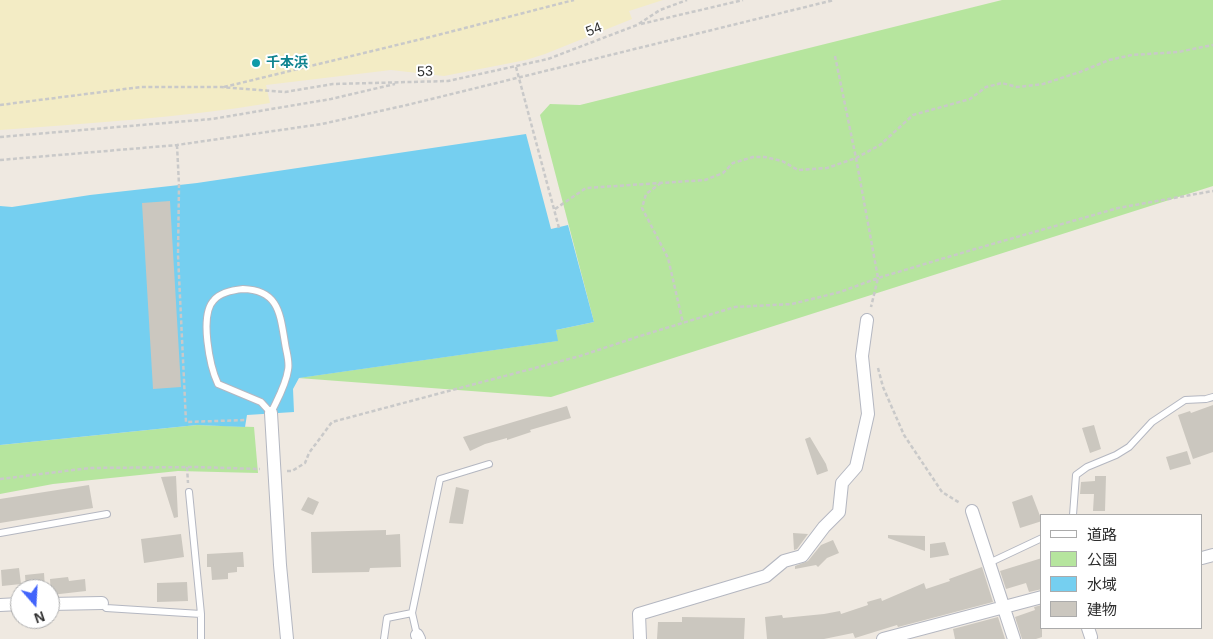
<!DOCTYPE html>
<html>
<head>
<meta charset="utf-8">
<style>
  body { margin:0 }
  #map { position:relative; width:1213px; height:639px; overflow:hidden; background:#efe9e1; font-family:Arial,"Noto Sans JP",sans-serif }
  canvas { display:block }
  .legend { position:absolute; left:1040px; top:514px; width:162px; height:115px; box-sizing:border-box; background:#fff; border:1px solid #ababab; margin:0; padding:6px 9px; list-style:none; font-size:15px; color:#2e2e2e }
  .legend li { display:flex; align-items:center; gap:10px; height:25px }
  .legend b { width:25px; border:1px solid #ababab }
  .north { position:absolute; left:10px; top:579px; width:50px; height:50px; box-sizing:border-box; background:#fff; border:1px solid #ababab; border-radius:50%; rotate:161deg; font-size:14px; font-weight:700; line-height:20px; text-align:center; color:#2e2e2e }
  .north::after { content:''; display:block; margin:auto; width:18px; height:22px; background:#4264fb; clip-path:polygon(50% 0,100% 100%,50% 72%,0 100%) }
</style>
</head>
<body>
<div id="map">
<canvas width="1213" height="639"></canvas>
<ul class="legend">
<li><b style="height:6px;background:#fff"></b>道路</li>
<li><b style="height:14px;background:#b6e59e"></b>公園</li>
<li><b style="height:14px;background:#75cff0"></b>水域</li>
<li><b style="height:14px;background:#cbc7bf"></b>建物</li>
</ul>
<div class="north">N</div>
</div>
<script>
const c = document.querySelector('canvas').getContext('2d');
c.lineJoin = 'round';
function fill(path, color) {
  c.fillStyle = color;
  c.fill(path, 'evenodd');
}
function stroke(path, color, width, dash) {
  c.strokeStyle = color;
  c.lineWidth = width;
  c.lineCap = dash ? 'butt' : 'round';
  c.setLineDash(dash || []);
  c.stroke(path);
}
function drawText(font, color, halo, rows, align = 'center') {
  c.font = font + ' Arial,"Noto Sans JP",sans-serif';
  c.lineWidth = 4;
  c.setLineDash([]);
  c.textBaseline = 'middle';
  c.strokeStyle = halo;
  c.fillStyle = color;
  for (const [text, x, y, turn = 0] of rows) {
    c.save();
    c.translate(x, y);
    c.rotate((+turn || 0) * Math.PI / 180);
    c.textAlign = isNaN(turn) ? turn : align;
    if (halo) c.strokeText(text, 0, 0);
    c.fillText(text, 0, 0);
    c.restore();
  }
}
fill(new Path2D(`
  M 1002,0 L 1213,0 L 1213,186 L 551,397 L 298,378 L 557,341 L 556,330 L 594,322 L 540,115 L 550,104 L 580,105 Z
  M 197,425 L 254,427 L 258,473 L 178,471 L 53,484 L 0,494 L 0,445 Z`), '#b6e59e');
fill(new Path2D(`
  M 0,0 L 663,0 L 629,11 L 632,19 L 545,54 L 526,60 L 444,76 L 391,70 L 266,85 L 270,103 C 181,118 90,123 0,130 Z`), '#f3ecc5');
fill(new Path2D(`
  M 526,134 L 551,229 L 568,225 L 594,322 L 556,330 L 558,341 L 299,378 L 293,389 L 294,412 L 247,415 L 245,427 L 197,425 L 0,445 L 0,206 L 12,207 L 90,195 L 197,183 Z`), '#75cff0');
fill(new Path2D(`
  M 170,201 L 181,387 L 153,389 L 142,203 Z
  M 1213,405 L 1213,452 L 1193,459 L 1178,415 L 1190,411 L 1191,413 Z
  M 567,406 L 571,418 L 530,430 L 531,432 L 507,440 L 507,438 L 485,444 L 470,451 L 463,437 Z
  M 1094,425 L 1101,449 L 1090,453 L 1082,428 Z
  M 810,437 L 826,464 L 828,471 L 817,475 L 805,439 Z
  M 1187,451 L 1191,464 L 1170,470 L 1166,457 Z
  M 176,476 L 178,517 L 174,518 L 161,477 Z
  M 1095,476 L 1106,476 L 1105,511 L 1093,511 L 1094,494 L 1080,494 L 1081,482 L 1095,481 Z
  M 89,485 L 93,508 L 0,523 L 0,499 Z
  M 456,487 L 469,490 L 463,524 L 449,523 Z
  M 1032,495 L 1042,521 L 1020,528 L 1012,502 Z
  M 308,497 L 319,502 L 313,515 L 301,510 Z
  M 386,530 L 386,535 L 400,534 L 401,567 L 370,568 L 369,572 L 312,573 L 311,532 Z
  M 793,533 L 808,534 L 797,549 L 794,550 Z
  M 181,534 L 184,557 L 144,563 L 141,539 Z
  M 888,535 L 925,536 L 925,551 L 888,538 Z
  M 833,540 L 839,553 L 827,558 L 818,567 L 816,565 L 795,569 L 795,566 L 808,561 L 821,545 Z
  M 945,542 L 949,555 L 930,558 L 930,544 Z
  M 243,552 L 244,567 L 237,567 L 237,572 L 228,573 L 228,579 L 212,580 L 211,567 L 207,567 L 207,554 Z
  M 1042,558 L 1042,589 L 1029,592 L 1026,583 L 1006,589 L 1000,571 Z
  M 982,567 L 993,602 L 898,627 L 897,625 L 855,638 L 853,633 L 824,639 L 767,639 L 765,617 L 782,615 L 783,618 L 824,614 L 840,611 L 841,614 L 868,605 L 867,602 L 881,598 L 882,601 L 924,583 L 926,589 L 950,581 L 949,579 Z
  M 19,568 L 21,584 L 2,586 L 1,570 Z
  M 44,573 L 45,589 L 26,589 L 25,575 Z
  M 68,577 L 69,581 L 85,579 L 86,591 L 51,595 L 50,579 Z
  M 187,582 L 188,601 L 157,602 L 157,583 Z
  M 1042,605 L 1042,637 L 1036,639 L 1022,639 L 1015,617 L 1035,610 L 1034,607 Z
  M 682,617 L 745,618 L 744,639 L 657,639 L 658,622 L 682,622 Z
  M 998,617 L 1005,639 L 955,639 L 953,629 Z`), '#cbc7bf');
const lane = new Path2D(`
  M 243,289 C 279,290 280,314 285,343 C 286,351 290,362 288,370 C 286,385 277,400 271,413 L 261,402 L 218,384 C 210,367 199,315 214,300 C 221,292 233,290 243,289 Z
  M 189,492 L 201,614
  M 1073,515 L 1076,475 L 1087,467 L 1116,455 L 1129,447 L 1152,422 L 1185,400 L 1206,399 L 1213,397
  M 0,533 L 107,514
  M 989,563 L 1042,538
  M 102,603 L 106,608 L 201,614 L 201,639
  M 417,635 L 412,613 L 440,479 L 489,464
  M 384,639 L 387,618 L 412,613`);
const street = new Path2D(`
  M 271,413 L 280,565 L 287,639
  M 972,511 L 1014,639
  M 1202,558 L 1213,555
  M 50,604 L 102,603
  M 0,605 L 20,604
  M 1088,628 L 1091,637
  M 417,635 L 419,639
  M 640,639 L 639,614 L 766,576 L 784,561 L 802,556 L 824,527 L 839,512 L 842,483 L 856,467 L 868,414 L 862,356 L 867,320
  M 883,639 L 1042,597`);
stroke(lane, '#b4b7c1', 8);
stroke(street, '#b4b7c1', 14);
stroke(new Path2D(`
  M 641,24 L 743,0
  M 835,56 L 856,158 L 878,278 L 871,307
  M 516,67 L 559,228
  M 224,87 L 434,36 L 574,0
  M 0,105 L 141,87 L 221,87 L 285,92 L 333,84 L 448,81 L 548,59 L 637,25 L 660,10 L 687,0
  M 0,137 L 212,119 L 331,99 L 395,84
  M 177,145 L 179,185 L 178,255 L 186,422 L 246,420
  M 0,160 L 177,145 L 322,124 L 407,105 L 834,0
  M 661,183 L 646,194 L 642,208 L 668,258 L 683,323
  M 555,209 L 586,188 L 705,180 L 723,173 L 733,163 L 753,157 L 765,157 L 782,161 L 798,170 L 827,168 L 856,158 L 880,145 L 913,115 L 970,99 L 986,87 L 1002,83 L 1017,87 L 1043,84 L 1080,72 L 1109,60 L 1132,55 L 1178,52 L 1213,45
  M 878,368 L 883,387 L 904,435 L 942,492 L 960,503
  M 187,467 L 188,483
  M 287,471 L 292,471 L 305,463 L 309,453 L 332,422 L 580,356 L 640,336 L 735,307 L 792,304 L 840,292 L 878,278 L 975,249 L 1118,208 L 1213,191
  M 0,479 L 90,468 L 195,467 L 260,469`), '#c9c9c9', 2.5, [4, 2.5]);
stroke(lane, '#fff', 6);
stroke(street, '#fff', 12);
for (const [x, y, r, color] of [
  [256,63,5,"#0f9aa8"]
]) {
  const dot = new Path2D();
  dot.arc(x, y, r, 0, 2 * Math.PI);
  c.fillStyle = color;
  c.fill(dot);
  stroke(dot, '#fff', 2);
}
drawText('14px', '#2e2e2e', '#fff', [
  ["54",594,30,-21],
  ["53",425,72,-2]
]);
drawText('bold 14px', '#0d838f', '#fff', [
  ["千本浜",266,63]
], 'left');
</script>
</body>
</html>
